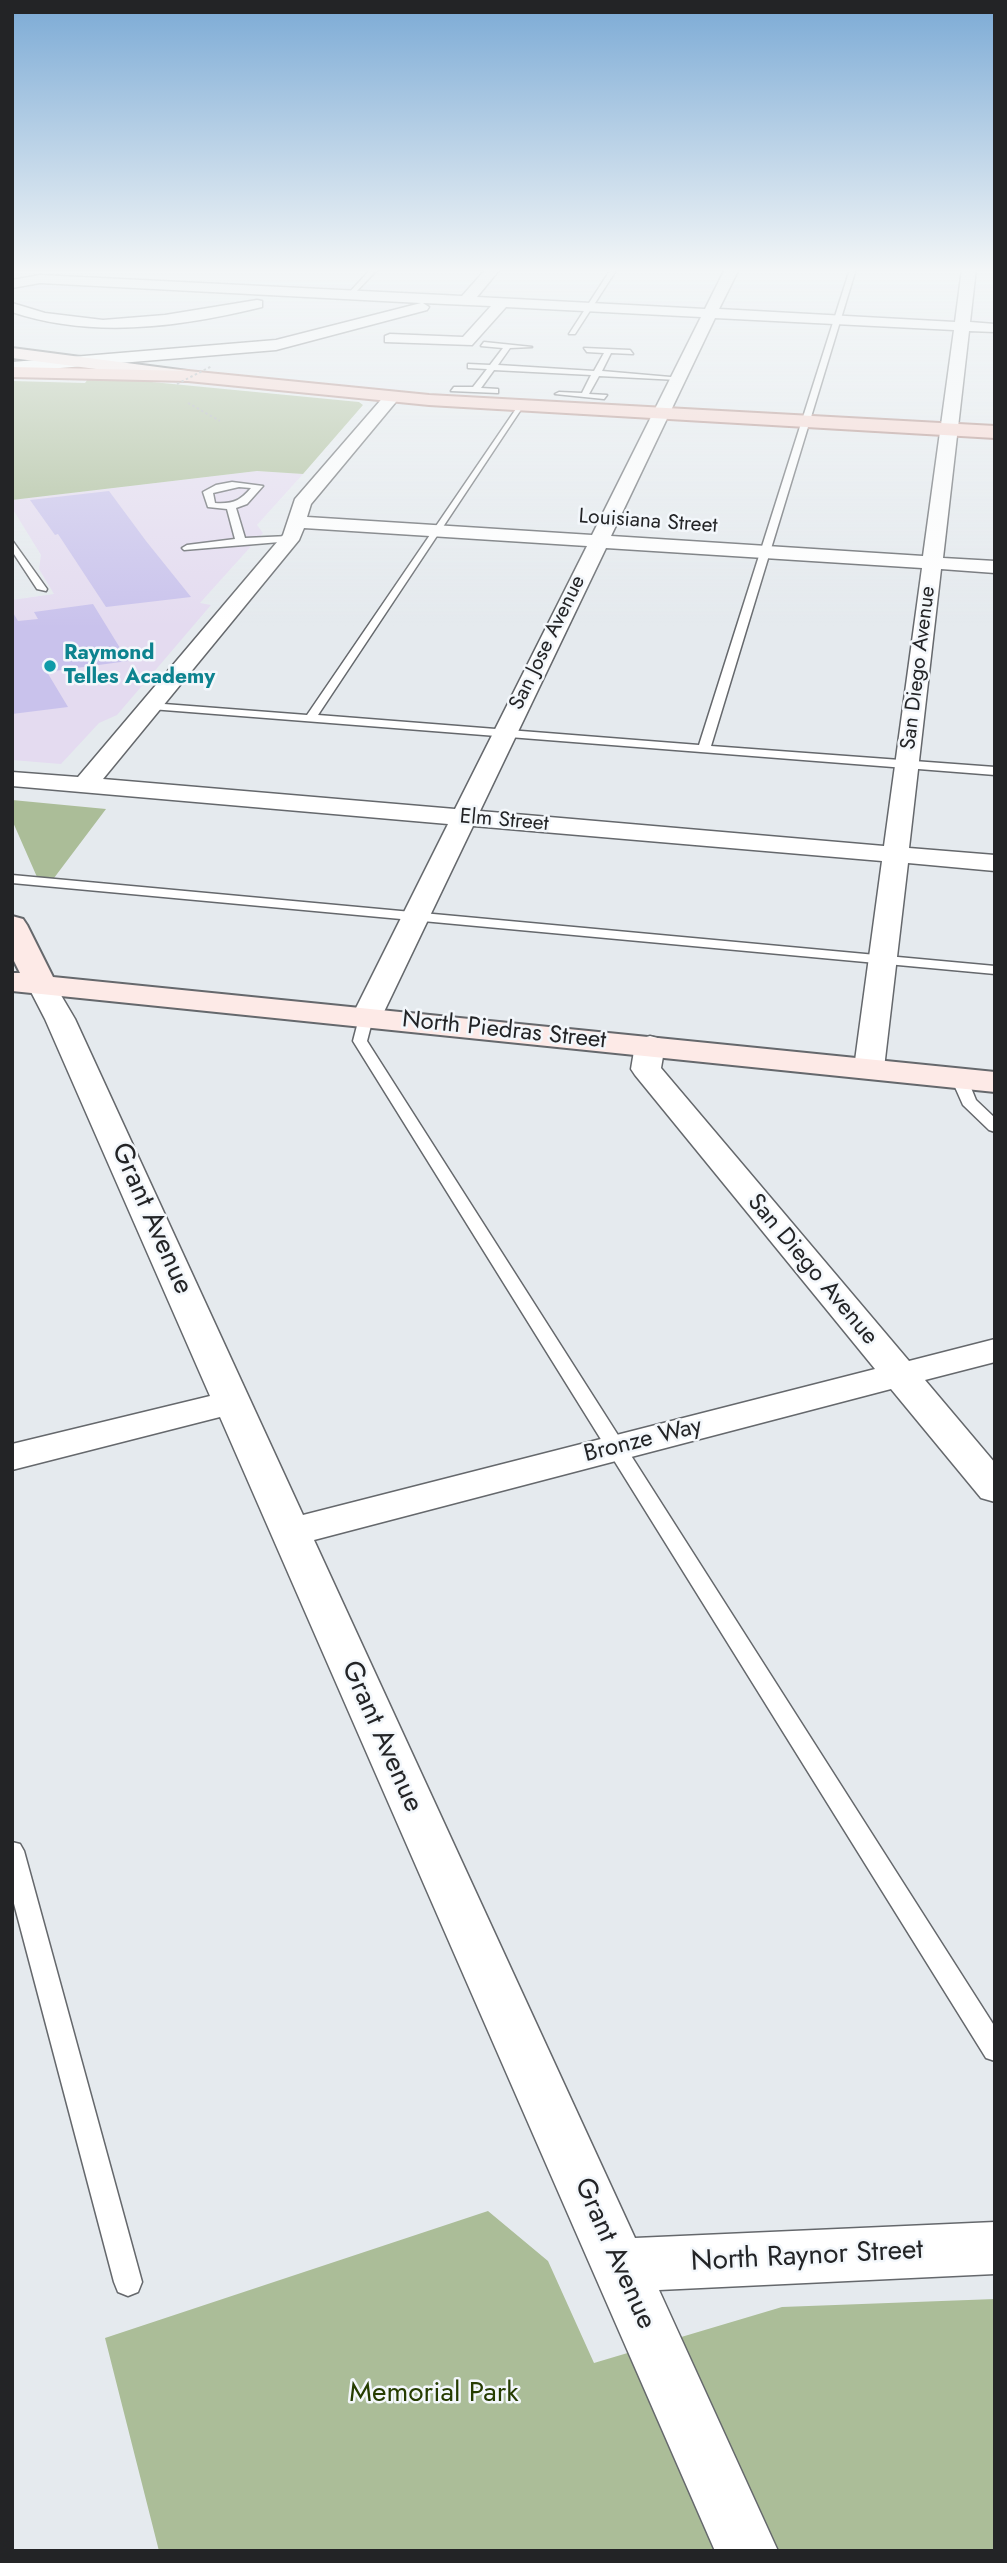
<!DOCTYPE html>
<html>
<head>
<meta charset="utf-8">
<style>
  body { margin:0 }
  #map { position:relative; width:1007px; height:2563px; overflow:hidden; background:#e5eaee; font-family:Jost,sans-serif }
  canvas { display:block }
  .frame { position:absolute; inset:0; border:14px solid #232426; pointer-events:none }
</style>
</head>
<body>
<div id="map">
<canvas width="1007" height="2563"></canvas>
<div class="frame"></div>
</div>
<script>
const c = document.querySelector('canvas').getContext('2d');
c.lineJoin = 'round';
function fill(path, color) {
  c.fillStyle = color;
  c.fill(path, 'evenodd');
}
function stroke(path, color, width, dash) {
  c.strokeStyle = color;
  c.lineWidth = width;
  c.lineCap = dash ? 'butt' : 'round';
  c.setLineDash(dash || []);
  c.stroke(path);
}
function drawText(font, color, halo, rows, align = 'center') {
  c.font = font + ' Jost,sans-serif';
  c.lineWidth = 5;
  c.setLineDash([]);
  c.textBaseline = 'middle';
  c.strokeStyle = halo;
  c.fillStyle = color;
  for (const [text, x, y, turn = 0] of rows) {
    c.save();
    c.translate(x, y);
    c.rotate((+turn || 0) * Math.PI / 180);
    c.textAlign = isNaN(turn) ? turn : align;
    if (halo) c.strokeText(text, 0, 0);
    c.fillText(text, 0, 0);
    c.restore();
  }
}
fill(new Path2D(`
  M 257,471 L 303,474 L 257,525 L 263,533 L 200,603 L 211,605 L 117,715 L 99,723 L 61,764 L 12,760 L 12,600 L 54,594 L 39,569 L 41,555 L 12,508 L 12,500 Z`), '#e4dbf0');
fill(new Path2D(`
  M 90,376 L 359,402 L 363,405 L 303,474 L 257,471 L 12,500 L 12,381 L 85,383 Z
  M 12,800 L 106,809 L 54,878 L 37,877 L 12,820 Z
  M 488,2211 L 548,2261 L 594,2363 L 782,2307 L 995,2299 L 995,2551 L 159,2551 L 105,2338 Z`), '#abbd98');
fill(new Path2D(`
  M 109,491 L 146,541 L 191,597 L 106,607 L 58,534 L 55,535 L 30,500 Z
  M 93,604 L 128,661 L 47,672 L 68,707 L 12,714 L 12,611 L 18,621 L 38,619 L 34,612 Z`), '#c9c2ec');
const service = new Path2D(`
  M 371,269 L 378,269 L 352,296 L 346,296 Z
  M 611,269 L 617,269 L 575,334 L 569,334 Z
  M 850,269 L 856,269 L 711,746 L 995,767 L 995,775 L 151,709 L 145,706 L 151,703 L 307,715 L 520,403 L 524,405 L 318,715 L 699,745 Z
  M 484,342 L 532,347 L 510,348 L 498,365 L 594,371 L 604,353 L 587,352 L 584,348 L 630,350 L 633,354 L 611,353 L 602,371 L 682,378 L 678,380 L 599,376 L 589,394 L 607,395 L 604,399 L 555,394 L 559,392 L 582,393 L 591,375 L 494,370 L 481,388 L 498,389 L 498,393 L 451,391 L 454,387 L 473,387 L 487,369 L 468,368 L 468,364 L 490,365 L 503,348 L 481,346 Z
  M 232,482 L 263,486 L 247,504 L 236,508 L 245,538 L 289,536 L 292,537 L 292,541 L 184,550 L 182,548 L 187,545 L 235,539 L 227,509 L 208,507 L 203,492 L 216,485 ZM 239,487 L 251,488 C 240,501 233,504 215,503 L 213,493 Z
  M 12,540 L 47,589 L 46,591 L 37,589 L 12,551 Z
  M 12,875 L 995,966 L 995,974 L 12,883 Z
  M 366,1014 L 373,1018 L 367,1041 L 995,2027 L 995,2061 L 986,2058 L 353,1041 L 359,1018 Z
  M 959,1073 L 967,1078 L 976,1100 L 995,1118 L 995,1132 L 989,1130 L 963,1105 L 951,1078 Z
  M 12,1842 L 20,1844 L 24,1851 L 142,2282 L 138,2292 L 128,2296 L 118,2292 L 114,2282 L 12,1896 Z`);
const minor = new Path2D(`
  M 486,269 L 500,269 L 477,297 L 705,309 L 725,269 L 739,269 L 719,309 L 955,322 L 962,269 L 976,269 L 970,322 L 995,324 L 995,332 L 969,331 L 943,558 L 995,561 L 995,573 L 941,569 L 909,848 L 995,855 L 995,871 L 908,863 L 884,1068 L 880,1074 L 869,1077 L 858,1074 L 854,1068 L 882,861 L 473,826 L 381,1018 L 376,1024 L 366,1027 L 356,1024 L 351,1018 L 448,824 L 12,786 L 12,772 L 78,777 L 283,535 L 295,499 L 386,394 L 398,394 L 400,397 L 311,504 L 307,517 L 592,535 L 701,317 L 506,307 L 472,345 L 385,342 L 385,336 L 390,334 L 463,337 L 491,306 L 423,303 L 429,307 L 427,310 L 276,350 L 12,372 L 12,362 L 276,340 L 421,303 L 40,283 L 12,288 L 12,280 L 40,275 L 462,296 ZM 715,318 L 954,330 L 923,556 L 611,536 ZM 304,528 L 587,546 L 455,809 L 103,779 L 299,540 ZM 606,548 L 922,568 L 884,846 L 480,811 Z
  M 257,300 L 262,301 L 262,307 C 180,327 93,339 12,312 L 12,303 L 45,313 L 103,320 L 165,315 Z
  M 42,977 L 52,980 L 75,1019 L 303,1515 L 875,1369 L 635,1075 L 631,1069 L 635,1045 L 639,1039 L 650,1036 L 661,1039 L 665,1045 L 661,1068 L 909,1361 L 995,1339 L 995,1362 L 925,1380 L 995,1463 L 995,1502 L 981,1498 L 891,1389 L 314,1540 L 635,2238 L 995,2222 L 995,2274 L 659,2290 L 778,2551 L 715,2551 L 220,1417 L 12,1470 L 12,1444 L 210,1396 L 45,1019 L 28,986 L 32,980 Z`);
const secondary = new Path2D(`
  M 12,348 L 188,371 L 197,376 L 188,381 L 12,358 Z
  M 12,916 L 23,919 L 27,925 L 53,977 L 995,1072 L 995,1092 L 12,991 L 12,973 L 20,973 L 12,957 Z`);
const primary = new Path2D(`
  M 12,367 L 188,371 L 429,395 L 995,426 L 995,438 L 429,405 L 188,381 L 12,377 Z`);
stroke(service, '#65686c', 3);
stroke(minor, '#65686c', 3);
stroke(secondary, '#65686c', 4);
stroke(primary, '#ad857e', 4);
stroke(new Path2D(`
  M 188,403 L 220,421`), '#a9adb0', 2, [2.5, 2.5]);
fill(service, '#fff');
fill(minor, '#fff');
fill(secondary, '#fdeae7');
fill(primary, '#fad5ce');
stroke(new Path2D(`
  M 177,384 L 212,366`), '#a9adb0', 2, [2.5, 2.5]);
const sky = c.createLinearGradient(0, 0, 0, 628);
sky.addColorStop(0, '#7baad5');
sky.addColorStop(0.43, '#f3f6f7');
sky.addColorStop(1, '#f3f6f700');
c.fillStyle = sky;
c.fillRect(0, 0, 1007, 628);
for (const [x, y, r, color] of [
  [50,666,7,"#0f9aa8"]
]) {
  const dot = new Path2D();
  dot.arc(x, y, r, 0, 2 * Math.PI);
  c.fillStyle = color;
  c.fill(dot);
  stroke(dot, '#f3f7fb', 2.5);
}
drawText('21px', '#232426', '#f3f7fb', [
  ["Louisiana Street",648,522,4],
  ["San Jose Avenue",548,643,-64],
  ["San Diego Avenue",919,668,-83],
  ["Elm Street",504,821,5]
]);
drawText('bold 21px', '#0d838f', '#f3f7fb', [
  ["Raymond",64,654],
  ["Telles Academy",64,678]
], 'left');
drawText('24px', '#232426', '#f3f7fb', [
  ["North Piedras Street",504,1031,6],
  ["San Diego Avenue",812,1270,50],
  ["Bronze Way",643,1441,-14]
]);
drawText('28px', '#232426', '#f3f7fb', [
  ["Grant Avenue",151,1219,66],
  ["Grant Avenue",381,1737,66],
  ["Grant Avenue",614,2254,66],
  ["North Raynor Street",807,2257,-3]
]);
drawText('28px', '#263c00', '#f3f7fb', [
  ["Memorial Park",434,2394]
]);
</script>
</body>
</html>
